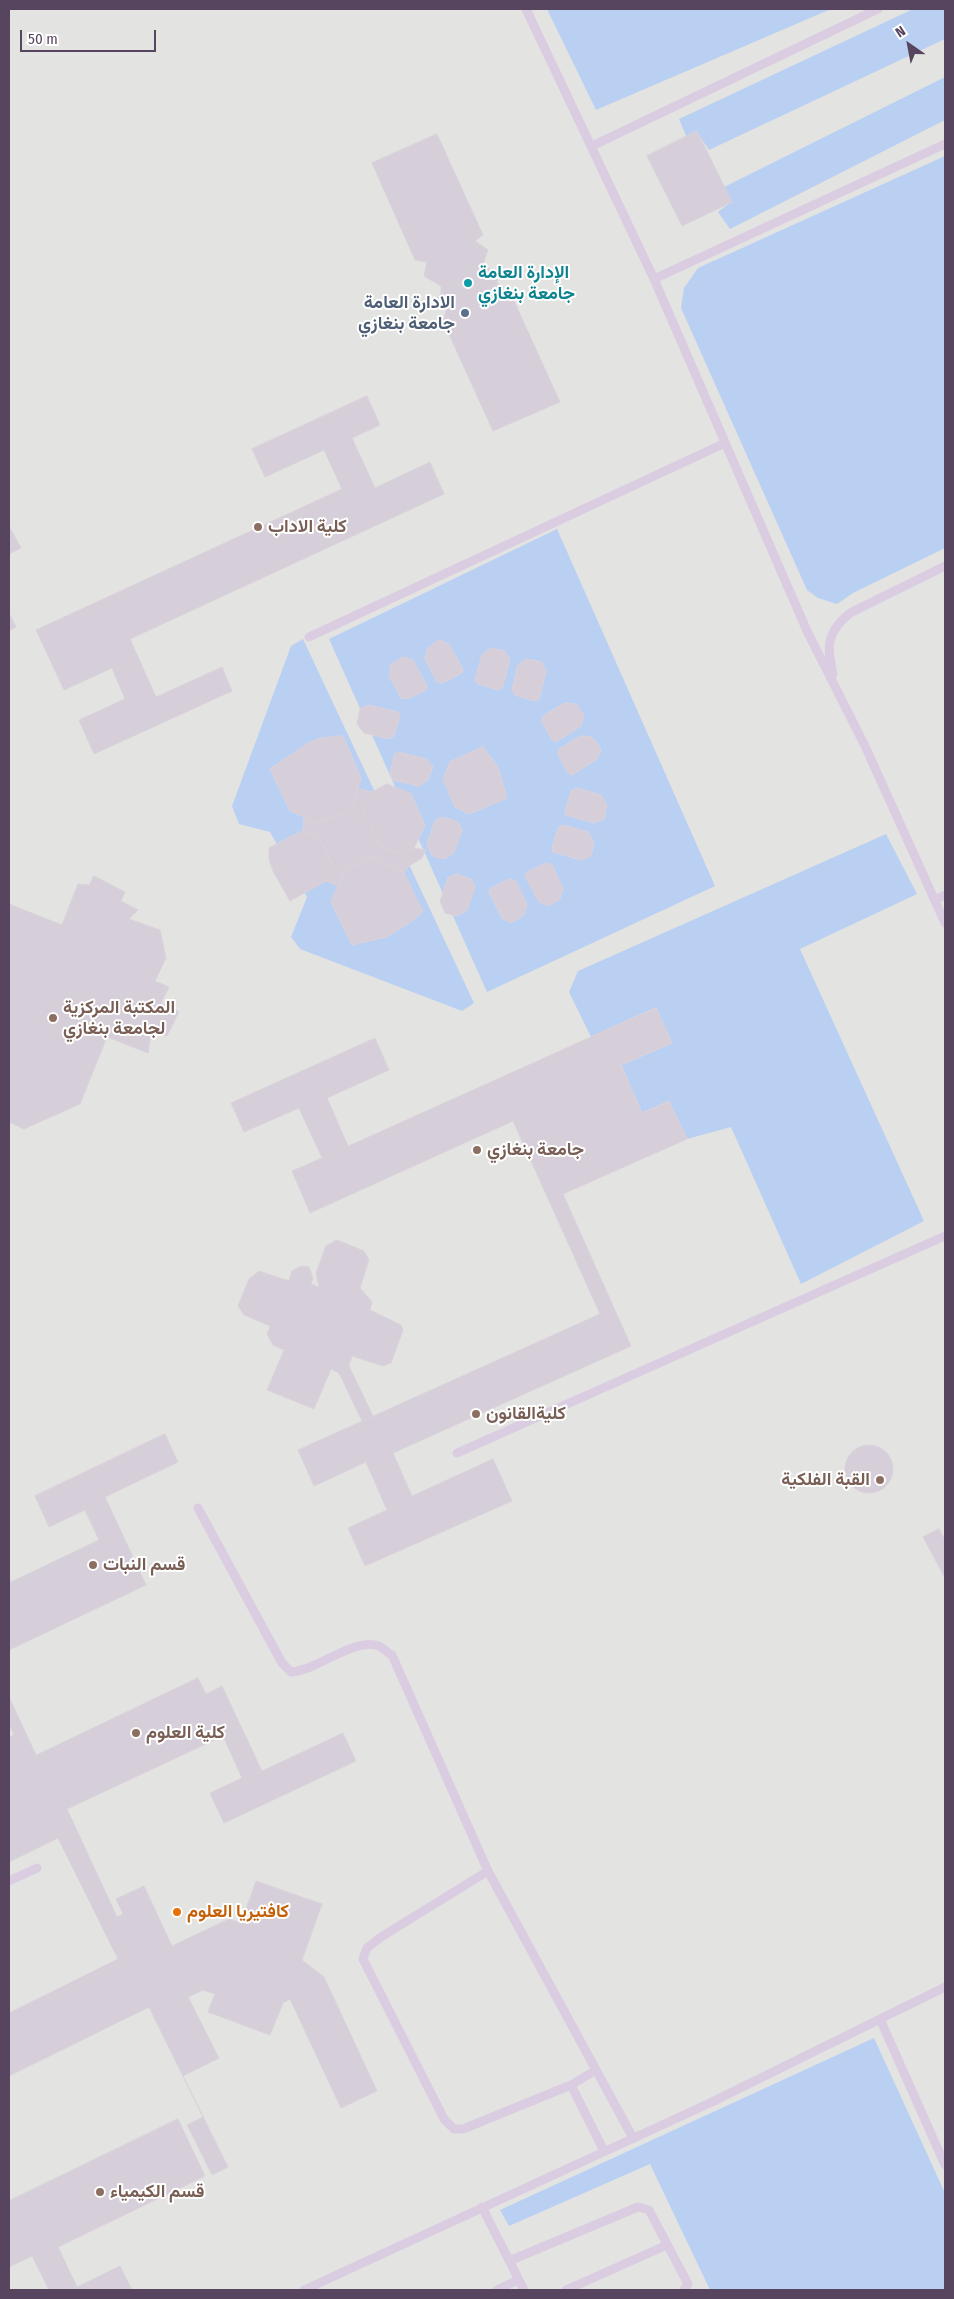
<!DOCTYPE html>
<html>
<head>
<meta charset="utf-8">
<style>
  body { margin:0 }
  #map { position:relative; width:954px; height:2299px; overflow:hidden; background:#f1f2ef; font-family:"Fira Sans Condensed",sans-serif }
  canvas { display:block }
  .frame { position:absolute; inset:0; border:10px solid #57455f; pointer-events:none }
  .north { position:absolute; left:884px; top:20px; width:50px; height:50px; -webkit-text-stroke:4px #fff; paint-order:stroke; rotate:327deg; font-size:14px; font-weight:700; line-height:20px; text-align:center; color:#57455f }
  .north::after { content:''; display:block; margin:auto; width:18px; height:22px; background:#57455f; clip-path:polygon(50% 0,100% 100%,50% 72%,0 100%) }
  .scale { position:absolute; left:20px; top:30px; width:136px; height:22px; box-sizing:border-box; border:2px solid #57455f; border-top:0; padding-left:6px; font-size:15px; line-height:18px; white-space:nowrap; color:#57455f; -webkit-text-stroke:4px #fff; paint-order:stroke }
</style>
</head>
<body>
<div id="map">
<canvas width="954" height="2299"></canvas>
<div class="frame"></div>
<div class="north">N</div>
<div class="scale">50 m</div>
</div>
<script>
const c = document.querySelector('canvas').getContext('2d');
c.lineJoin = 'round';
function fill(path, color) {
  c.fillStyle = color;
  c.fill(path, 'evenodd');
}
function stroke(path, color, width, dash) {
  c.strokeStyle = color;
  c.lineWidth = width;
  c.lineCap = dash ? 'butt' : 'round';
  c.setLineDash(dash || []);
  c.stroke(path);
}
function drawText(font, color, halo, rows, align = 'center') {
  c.font = font + ' "Fira Sans Condensed",Vazirmatn,sans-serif';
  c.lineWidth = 4;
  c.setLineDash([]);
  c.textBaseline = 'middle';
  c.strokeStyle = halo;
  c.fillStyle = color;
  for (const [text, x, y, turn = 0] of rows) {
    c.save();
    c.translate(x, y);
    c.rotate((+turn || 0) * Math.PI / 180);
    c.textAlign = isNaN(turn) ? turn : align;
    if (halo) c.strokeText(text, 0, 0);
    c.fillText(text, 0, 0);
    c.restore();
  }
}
fill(new Path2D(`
  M 9,9 L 945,9 L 945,2290 L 9,2290 Z`), '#e3e3e1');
fill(new Path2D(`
  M 547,9 L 831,9 L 596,110 Z
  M 913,9 L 945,9 L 945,39 L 709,150 L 697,132 L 687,138 L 679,119 Z
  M 945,77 L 945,120 L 730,229 L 718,212 L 731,202 L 724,187 Z
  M 945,156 L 945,548 L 853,593 L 837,604 L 818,598 L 807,590 L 681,308 L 684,288 L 698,268 Z
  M 557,529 L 715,886 L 487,992 L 329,639 Z
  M 303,639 L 474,1003 L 462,1011 L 300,949 L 291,937 L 307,897 L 270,832 L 239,824 L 232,806 L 291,646 Z
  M 886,834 L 917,894 L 800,949 L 924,1221 L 801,1284 L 731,1127 L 687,1139 L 669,1101 L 642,1113 L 621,1065 L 672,1043 L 656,1008 L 591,1037 L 569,992 L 578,971 Z
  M 874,2038 L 945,2193 L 945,2290 L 710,2290 L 650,2164 L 509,2226 L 500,2210 Z`), '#bad0f3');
const building = new Path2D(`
  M 697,131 L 732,202 L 682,226 L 647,156 Z
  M 437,134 L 483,235 L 475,241 L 488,250 L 483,264 L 489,269 L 496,270 L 499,293 L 509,290 L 560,402 L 493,431 L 443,321 L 446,311 L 435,300 L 441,293 L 441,286 L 424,276 L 427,262 L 415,260 L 372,163 Z
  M 367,396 L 380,425 L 352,438 L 375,488 L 430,462 L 444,494 L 130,639 L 156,697 L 222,667 L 232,691 L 94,754 L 79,720 L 125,699 L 112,668 L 64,690 L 36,630 L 342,489 L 324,450 L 265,477 L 252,449 Z
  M 9,526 L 21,548 L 9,554 Z
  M 9,613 L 16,627 L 9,631 Z
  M 439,640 L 449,644 L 463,669 L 462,673 L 443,683 L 437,682 L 425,659 L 427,649 Z
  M 491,648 L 505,651 L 510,660 L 502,688 L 498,690 L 478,684 L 475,680 L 482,655 Z
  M 403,657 L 413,660 L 427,686 L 426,690 L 407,699 L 401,698 L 389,676 L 391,665 Z
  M 527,659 L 542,662 L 546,671 L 539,699 L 535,701 L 515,695 L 512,690 L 518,665 Z
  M 565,703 L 576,704 L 584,716 L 581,726 L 556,742 L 552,740 L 542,722 L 543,716 Z
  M 369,705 L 398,712 L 400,716 L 394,736 L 389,739 L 364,733 L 357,724 L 360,709 Z
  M 343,736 L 361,778 L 352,809 L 318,823 L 290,811 L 270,769 L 308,743 L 321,738 Z
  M 581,736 L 592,737 L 601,749 L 597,759 L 572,775 L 568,773 L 558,755 L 559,749 Z
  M 483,747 L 498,767 L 507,798 L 469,814 L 455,807 L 443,779 L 450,762 Z
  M 398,752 L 426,759 L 433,767 L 428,780 L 419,786 L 393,780 L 390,775 L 394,755 Z
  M 387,784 L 411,794 L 425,825 L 414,848 L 402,855 L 379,844 L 364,814 L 372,792 Z
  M 577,788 L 601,795 L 607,805 L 604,819 L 594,823 L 566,815 L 565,811 L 571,791 Z
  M 358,789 L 372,792 L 364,814 L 379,844 L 402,855 L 414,848 L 426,850 L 422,858 L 409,866 L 404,873 L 372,857 L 344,871 L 338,886 L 326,881 L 332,864 L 319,837 L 303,831 L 304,817 L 318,823 L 352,809 Z
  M 443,817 L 458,822 L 462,830 L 454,853 L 444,859 L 432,856 L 427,844 L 435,821 Z
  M 563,825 L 588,832 L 594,842 L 591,856 L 581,860 L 553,852 L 552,848 L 558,828 Z
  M 303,831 L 319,837 L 332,864 L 326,881 L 290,901 L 273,871 L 269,859 L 269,848 Z
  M 372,857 L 404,873 L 423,912 L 408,924 L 386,937 L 352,945 L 331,902 L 344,871 Z
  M 547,863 L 552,865 L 563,888 L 560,899 L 548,906 L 539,902 L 525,876 L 527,872 Z
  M 456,874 L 471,879 L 475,887 L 467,910 L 457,916 L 445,913 L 440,901 L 448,878 Z
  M 94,876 L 125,892 L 121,901 L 138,910 L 129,919 L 160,930 L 166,958 L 155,981 L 169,987 L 161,1003 L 179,1012 L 167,1036 L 151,1033 L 148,1053 L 107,1037 L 80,1104 L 24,1129 L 9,1122 L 9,904 L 62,925 L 78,884 L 89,885 Z
  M 510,879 L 516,881 L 527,905 L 524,915 L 511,923 L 502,918 L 489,892 L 491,888 Z
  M 656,1008 L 672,1043 L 621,1065 L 642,1113 L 669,1101 L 687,1139 L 563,1194 L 631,1346 L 393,1453 L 412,1496 L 493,1459 L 512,1501 L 365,1566 L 348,1528 L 387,1510 L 366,1462 L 314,1486 L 298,1450 L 600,1314 L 513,1121 L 310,1213 L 292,1171 L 322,1158 L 299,1108 L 244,1132 L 231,1103 L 375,1038 L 389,1070 L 327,1098 L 348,1146 Z
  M 337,1240 L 364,1251 L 369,1260 L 360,1288 L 372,1302 L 370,1310 L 401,1325 L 403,1330 L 391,1363 L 383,1366 L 352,1356 L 349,1366 L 373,1416 L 362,1421 L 339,1373 L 331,1369 L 314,1409 L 267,1390 L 284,1350 L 273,1345 L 267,1334 L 270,1326 L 244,1315 L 238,1306 L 249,1279 L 259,1271 L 289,1281 L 292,1271 L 301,1266 L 309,1267 L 313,1278 L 311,1284 L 319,1287 L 316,1273 L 326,1246 Z
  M 165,1434 L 178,1462 L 105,1497 L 146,1585 L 9,1650 L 9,1583 L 99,1540 L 85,1510 L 49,1527 L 35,1496 Z
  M845 1469a24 24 0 1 1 48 0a24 24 0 1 1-48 0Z
  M 939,1529 L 945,1540 L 945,1578 L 923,1537 Z
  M 198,1678 L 206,1694 L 222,1686 L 262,1771 L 343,1733 L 356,1761 L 224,1823 L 210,1793 L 242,1778 L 223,1736 L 67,1809 L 117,1917 L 123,1914 L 116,1899 L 144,1886 L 172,1946 L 229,1919 L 241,1923 L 256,1881 L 322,1904 L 302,1960 L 324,1977 L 377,2091 L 341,2108 L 290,1999 L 283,2003 L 270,2035 L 208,2012 L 215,1994 L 203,1990 L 188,1997 L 219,2058 L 183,2076 L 228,2167 L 212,2175 L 187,2125 L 203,2117 L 149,2007 L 9,2076 L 9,2013 L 118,1959 L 58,1838 L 9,1862 L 9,1737 L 14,1735 L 9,1723 L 9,1697 L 36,1755 Z
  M 178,2119 L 205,2176 L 58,2247 L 77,2287 L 120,2266 L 132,2290 L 49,2290 L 32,2256 L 9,2267 L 9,2201 Z`);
fill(building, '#d6ced8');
stroke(building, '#dbd3dc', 1);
stroke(new Path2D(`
  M 526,9 L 654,279 L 807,631 L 865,746 L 945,923
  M 592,146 L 878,9
  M 654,279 L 945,144
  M 309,637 L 725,443
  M 833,674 C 826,645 827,632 850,613 L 945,566
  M 935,900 L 945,895
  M 457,1453 L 945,1236
  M 198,1508 L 282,1663 L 291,1672 C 319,1670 353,1637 379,1646 C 383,1648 388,1653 392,1655 L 488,1871 L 633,2138
  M 488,1871 L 381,1937 L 367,1948 L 363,1959 L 444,2119 L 454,2129 L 463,2129 L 571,2085 L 596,2070
  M 9,1881 L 37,1868
  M 880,2019 L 945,2165
  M 571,2085 L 604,2151
  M 482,2207 L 524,2290
  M 509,2261 L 638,2207 L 649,2210 L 688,2284 L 684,2290
  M 304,2290 L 712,2102 L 945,1987
  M 497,2290 L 518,2280
  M 566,2290 L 667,2245`), '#dbcde1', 9);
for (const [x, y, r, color] of [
  [468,283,5,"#0f9aa8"],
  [465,313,5,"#5c6f8a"],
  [258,527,5,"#8d6e63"],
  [53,1018,5,"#8d6e63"],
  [477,1150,5,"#8d6e63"],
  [476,1414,5,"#8d6e63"],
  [880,1480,5,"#8d6e63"],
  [93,1565,5,"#8d6e63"],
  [136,1733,5,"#8d6e63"],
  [177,1912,5,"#e8710a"],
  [100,2192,5,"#8d6e63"]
]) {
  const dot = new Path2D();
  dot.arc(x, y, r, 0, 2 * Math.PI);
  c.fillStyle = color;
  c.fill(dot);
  stroke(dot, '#fff', 2);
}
drawText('bold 18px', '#0d838f', '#fff', [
  ["الإدارة العامة",478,273],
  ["جامعة بنغازي",478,294]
], 'left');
drawText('bold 18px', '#4e5e75', '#fff', [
  ["الادارة العامة",455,303],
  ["جامعة بنغازي",455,324]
], 'right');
drawText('bold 18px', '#785e54', '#fff', [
  ["كلية الاداب",268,527],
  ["المكتبة المركزية",63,1008],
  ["لجامعة بنغازي",63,1029],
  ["جامعة بنغازي",487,1150],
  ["كليةالقانون",486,1414],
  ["القبة الفلكية",870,1480,"right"],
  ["قسم النبات",103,1565],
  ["كلية العلوم",146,1733],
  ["قسم الكيمياء",110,2192]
], 'left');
drawText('bold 18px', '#c56008', '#fff', [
  ["كافتيريا العلوم",187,1912]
], 'left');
</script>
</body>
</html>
